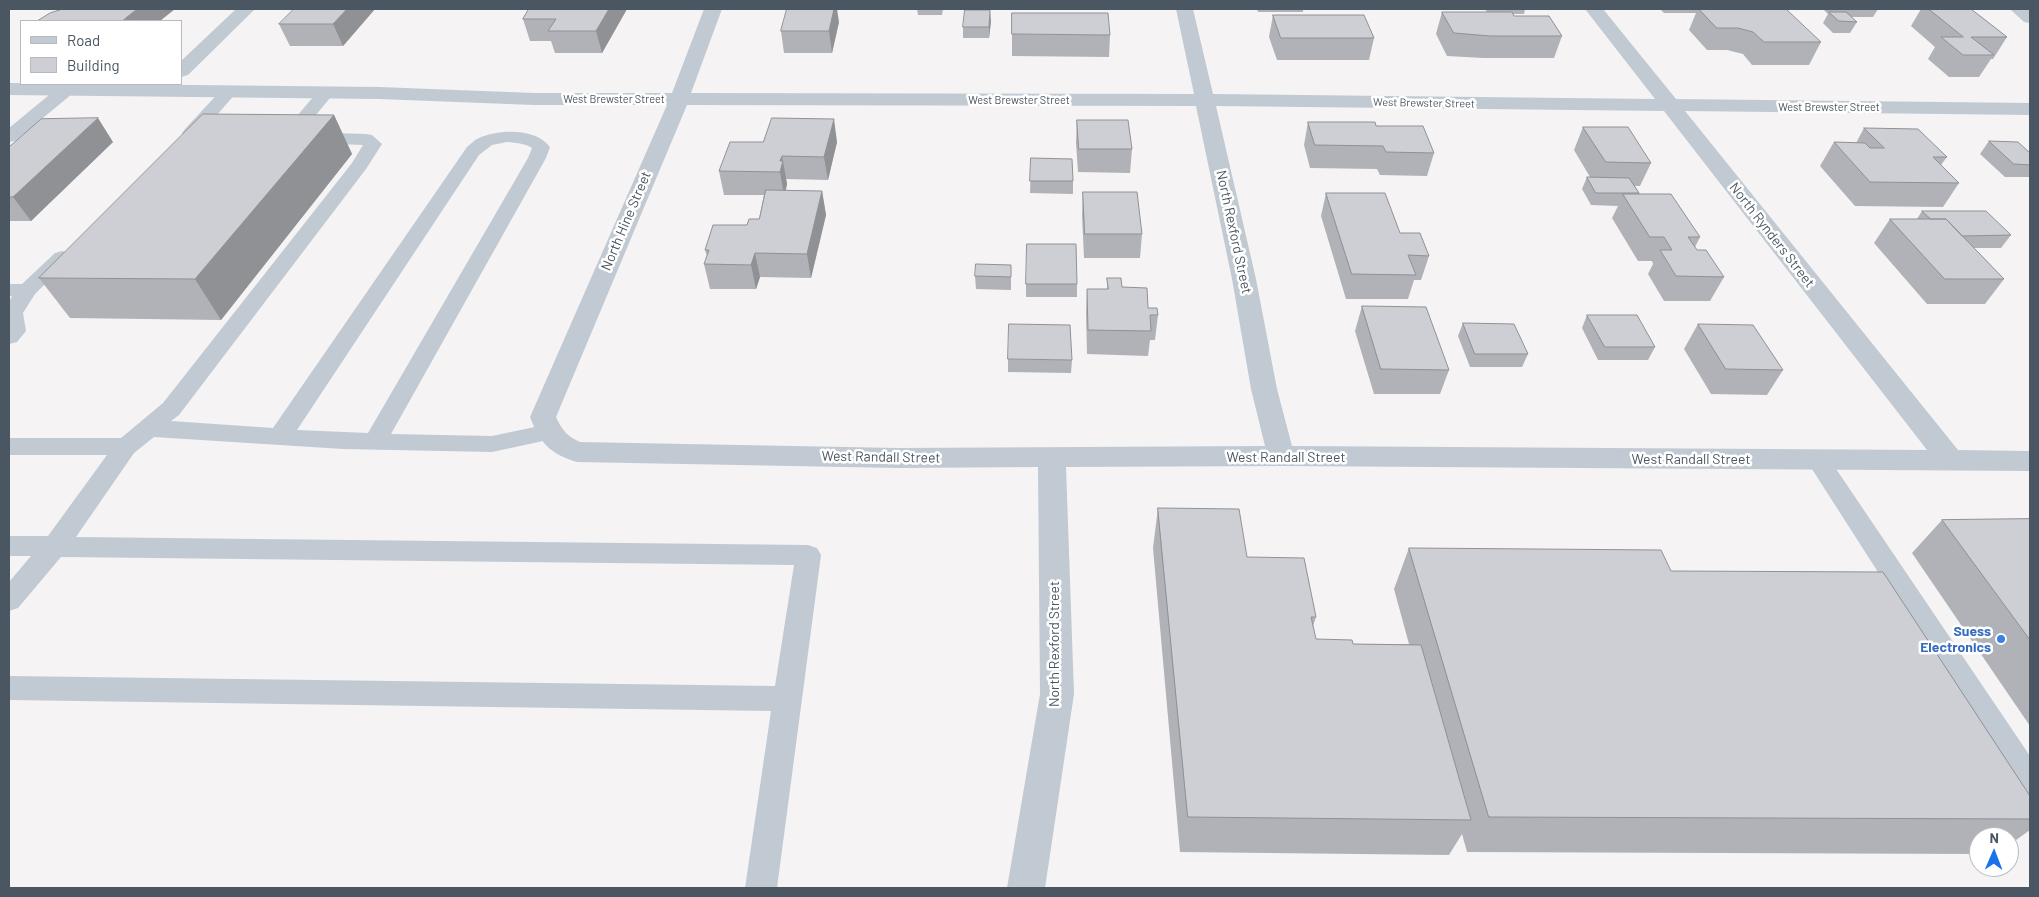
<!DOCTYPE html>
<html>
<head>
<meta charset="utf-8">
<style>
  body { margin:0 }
  #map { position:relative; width:2039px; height:897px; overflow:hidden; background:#f5f3f3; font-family:Barlow,sans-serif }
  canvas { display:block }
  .frame { position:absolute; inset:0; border:10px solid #4a5661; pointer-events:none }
  .legend { position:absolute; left:20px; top:20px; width:162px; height:65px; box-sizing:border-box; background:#fff; border:1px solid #b7bbc0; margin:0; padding:6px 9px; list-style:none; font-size:15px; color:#4a5661 }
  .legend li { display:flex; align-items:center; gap:10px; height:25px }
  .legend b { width:25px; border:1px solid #b7bbc0 }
  .north { position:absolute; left:1969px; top:827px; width:50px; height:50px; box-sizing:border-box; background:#fff; border:1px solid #b7bbc0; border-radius:50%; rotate:1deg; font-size:14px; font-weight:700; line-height:20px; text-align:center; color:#4a5661 }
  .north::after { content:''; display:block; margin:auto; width:18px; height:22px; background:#1a73e8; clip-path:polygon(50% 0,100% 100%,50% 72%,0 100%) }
</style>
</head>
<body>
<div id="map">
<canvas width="2039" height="897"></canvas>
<div class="frame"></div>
<ul class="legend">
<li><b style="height:6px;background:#c1cad2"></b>Road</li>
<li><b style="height:14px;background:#cdcfd5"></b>Building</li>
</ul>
<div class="north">N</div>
</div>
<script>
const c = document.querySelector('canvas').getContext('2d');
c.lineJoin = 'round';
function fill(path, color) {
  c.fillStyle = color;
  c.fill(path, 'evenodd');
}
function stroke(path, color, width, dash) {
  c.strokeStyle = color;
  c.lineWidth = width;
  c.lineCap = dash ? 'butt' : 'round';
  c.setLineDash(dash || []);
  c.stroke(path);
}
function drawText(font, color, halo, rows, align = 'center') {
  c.font = font + ' Barlow,sans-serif';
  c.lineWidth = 5;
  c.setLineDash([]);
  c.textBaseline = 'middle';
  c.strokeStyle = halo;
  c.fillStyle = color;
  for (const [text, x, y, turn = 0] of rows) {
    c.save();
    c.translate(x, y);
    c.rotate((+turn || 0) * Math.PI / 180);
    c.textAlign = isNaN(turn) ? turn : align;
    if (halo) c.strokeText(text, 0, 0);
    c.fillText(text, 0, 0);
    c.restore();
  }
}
fill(new Path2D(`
  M 66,85 L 72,86 L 74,90 L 72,94 L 15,141 L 9,142 L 9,128 L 60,86 Z
  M 229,87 L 235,88 L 237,92 L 202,132 L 206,136 L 203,140 C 195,142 187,140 182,133 L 185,129 L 223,88 Z
  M 326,88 L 332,89 L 334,93 L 302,132 L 366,134 L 372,135 L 382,144 L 366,169 L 179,415 L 171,421 L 273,428 L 467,147 C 471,144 474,140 479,138 C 499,129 536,128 550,147 L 546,158 L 391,434 L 492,436 L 549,424 L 557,426 L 561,432 L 557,438 L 492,452 L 343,449 L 154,437 L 134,453 L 76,537 L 808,545 L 817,548 L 821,555 L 777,888 L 745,888 L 771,711 L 9,700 L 9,676 L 775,686 L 794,565 L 61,557 L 18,608 L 9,611 L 9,582 L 31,556 L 9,556 L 9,536 L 48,536 L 107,455 L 9,455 L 9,438 L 121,438 L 163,403 L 352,163 L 363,145 L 288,142 L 282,141 L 279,137 L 320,89 ZM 507,142 C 516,143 524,143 532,148 L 528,158 L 368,433 L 297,430 L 479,155 L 492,145 Z
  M 62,251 L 69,253 L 72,257 L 35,294 L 23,313 L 26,331 L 17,342 L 9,344 L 9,302 L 12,296 L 9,296 L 9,284 L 22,284 L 55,253 Z
  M 1818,451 L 1826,454 L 2030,756 L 2030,796 L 2019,792 L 1810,466 L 1806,460 L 1810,454 Z`), '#c1cad2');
fill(new Path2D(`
  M 236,9 L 255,9 L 188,75 L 181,77 L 181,61 Z
  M 704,9 L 722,9 L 691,93 L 1194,94 L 1176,9 L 1193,9 L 1213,94 L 1655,99 L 1585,9 L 1603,9 L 1676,99 L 2030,103 L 2030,115 L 1685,111 L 1958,450 L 2030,451 L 2030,471 L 1281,466 L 1066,467 L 1074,694 L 1045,888 L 1007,888 L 1040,694 L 1038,467 L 899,468 L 577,462 C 550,454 540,443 530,417 L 667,105 L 534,105 L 379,99 L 9,95 L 9,83 L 379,87 L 534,93 L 672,93 ZM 687,105 L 1196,106 L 1232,279 L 1251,389 L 1265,446 L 899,448 L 580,442 C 567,436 562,430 556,417 ZM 1216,106 L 1664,111 L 1927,450 L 1292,446 L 1277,389 L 1256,279 Z
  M 2010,9 L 2029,9 L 2030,23 L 2024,22 Z`), '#c1cad2');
fill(new Path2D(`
  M 375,9 L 343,46 L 290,46 L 279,24 Z
  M 529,9 L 627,9 L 602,53 L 555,53 L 551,41 L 530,41 L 523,19 Z
  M 917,9 L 943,9 L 942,15 L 918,15 Z
  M 1257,9 L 1303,9 L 1303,12 L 1258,12 Z
  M 1485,9 L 1525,9 L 1524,14 L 1512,14 L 1514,16 L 1562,36 L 1554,58 L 1483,58 L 1447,56 L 1436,34 L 1442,12 L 1487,12 Z
  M 1660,9 L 1733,9 L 1821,42 L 1809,65 L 1752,65 L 1743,54 L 1727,50 L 1707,50 L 1689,30 L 1696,13 L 1664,13 Z
  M 1823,9 L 1878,9 L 1873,17 L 1851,17 L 1857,22 L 1850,33 L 1833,33 L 1823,23 L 1828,14 Z
  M 1921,9 L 1971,9 L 2007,37 L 1993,59 L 1991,59 L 1979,77 L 1949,77 L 1928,59 L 1935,47 L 1911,26 Z
  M 1273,15 L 1374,38 L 1369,60 L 1277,60 L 1269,37 Z
  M 991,21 L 989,38 L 963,38 L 963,27 Z
  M 839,22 L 832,53 L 784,53 L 781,31 Z
  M 1012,34 L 1110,35 L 1109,57 L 1012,56 Z
  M 334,115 L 352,154 L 221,320 L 70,318 L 39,278 Z
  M 1077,120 L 1132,149 L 1130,173 L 1078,172 L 1076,143 Z
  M 1308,122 L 1376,126 L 1434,153 L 1427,176 L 1380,175 L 1377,169 L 1310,168 L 1304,145 Z
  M 1583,127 L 1651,163 L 1640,186 L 1635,186 L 1639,193 L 1700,237 L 1695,247 L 1697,250 L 1724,277 L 1710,301 L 1664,301 L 1648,274 L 1653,264 L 1652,261 L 1638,261 L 1612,218 L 1618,206 L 1591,205 L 1582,189 L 1587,177 L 1590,177 L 1574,150 Z
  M 1864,128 L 1947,157 L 1941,165 L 1959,183 L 1943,207 L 1855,206 L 1820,166 L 1834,142 L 1856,143 Z
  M 1989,141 L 2030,153 L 2030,177 L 2005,177 L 1980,154 Z
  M 113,142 L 31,221 L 9,221 L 9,147 Z
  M 763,142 L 837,142 L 828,180 L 786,179 L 787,184 L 786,191 L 822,191 L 826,215 L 811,278 L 760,277 L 756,289 L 710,289 L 704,264 L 707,256 L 705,250 L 747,225 L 759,219 L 764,195 L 724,195 L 719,171 Z
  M 1031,158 L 1073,181 L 1073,194 L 1030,193 Z
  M 1083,192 L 1142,234 L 1140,258 L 1084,258 L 1082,215 Z
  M 1326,193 L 1400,233 L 1429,256 L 1421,280 L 1414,280 L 1408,299 L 1346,299 L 1321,216 Z
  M 1922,211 L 2011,235 L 2001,248 L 1974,248 L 2004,279 L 1985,304 L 1927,304 L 1874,243 L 1890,219 L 1917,219 Z
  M 1011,265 L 1011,290 L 976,289 L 975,276 Z
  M 1107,278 L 1122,287 L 1158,315 L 1155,340 L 1150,340 L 1148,356 L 1087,354 L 1086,313 L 1087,289 L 1107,289 Z
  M 1026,284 L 1077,284 L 1077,297 L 1026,297 Z
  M 1362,306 L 1449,370 L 1440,394 L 1374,394 L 1355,331 Z
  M 1587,315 L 1655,347 L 1648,360 L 1598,360 L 1582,328 Z
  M 1463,323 L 1528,354 L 1522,367 L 1470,367 L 1458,336 Z
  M 1698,324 L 1783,370 L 1767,395 L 1711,394 L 1684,349 Z
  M 1008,359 L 1072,360 L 1071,373 L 1008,372 Z
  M 1158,508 L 1247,557 L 1316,617 L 1313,626 L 1316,639 L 1353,644 L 1409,644 L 1394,589 L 1409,548 L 1671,571 L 2030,796 L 2030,830 L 2009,845 L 2009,837 L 1979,837 L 1979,854 L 1467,852 L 1462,834 L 1449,855 L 1180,852 L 1153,548 Z
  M 2030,519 L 2030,726 L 1912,553 L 1942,520 Z`), '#b0b2b7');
fill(new Path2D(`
  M 137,9 L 175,9 L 160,21 L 122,21 Z
  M 347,9 L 375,9 L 343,46 L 333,24 Z
  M 609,9 L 627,9 L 602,53 L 596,31 Z
  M 832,9 L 837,9 L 839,22 L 832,53 L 829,31 Z
  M 990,10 L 991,21 L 989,38 L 989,27 Z
  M 334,115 L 352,154 L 221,320 L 195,279 Z
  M 98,118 L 113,142 L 31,221 L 13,197 Z
  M 834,119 L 837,142 L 828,180 L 824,157 Z
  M 782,156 L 787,184 L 784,195 L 780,172 L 780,161 Z
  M 822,191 L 826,215 L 811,278 L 807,254 Z
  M 755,253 L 760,277 L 756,289 L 751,265 Z`), '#909195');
const building = new Path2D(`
  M 63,9 L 137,9 L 122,21 L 37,21 L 50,13 Z
  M 294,9 L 347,9 L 333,24 L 279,24 Z
  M 529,9 L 609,9 L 596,31 L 548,31 L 556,19 L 523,19 Z
  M 787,9 L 834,9 L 829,31 L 781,31 Z
  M 1699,9 L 1786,9 L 1821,42 L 1764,42 L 1753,32 L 1738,28 L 1717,28 Z
  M 1929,9 L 1971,9 L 2007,37 L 1971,37 L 1994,55 L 1963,55 L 1941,37 L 1963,37 Z
  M 965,10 L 990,10 L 989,27 L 963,27 Z
  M 1442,12 L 1512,12 L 1514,16 L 1549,16 L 1562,36 L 1490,36 L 1454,33 Z
  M 1829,12 L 1846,12 L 1857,22 L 1839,21 Z
  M 1012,13 L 1108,13 L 1110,35 L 1012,34 Z
  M 1273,15 L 1364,15 L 1374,38 L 1281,38 Z
  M 203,114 L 334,115 L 195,279 L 39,278 Z
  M 98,118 L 13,197 L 9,197 L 9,147 L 41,119 Z
  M 772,118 L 834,119 L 824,157 L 782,156 L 780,161 L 783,161 L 780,172 L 719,171 L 730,142 L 763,142 Z
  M 1077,120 L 1128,120 L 1132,149 L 1079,149 Z
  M 1308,122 L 1375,122 L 1376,126 L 1423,126 L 1434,153 L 1386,152 L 1383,146 L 1315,145 Z
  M 1583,127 L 1628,127 L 1651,163 L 1606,162 Z
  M 1864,128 L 1918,129 L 1947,157 L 1933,157 L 1959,183 L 1870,182 L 1834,142 L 1865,143 L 1870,148 L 1884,148 Z
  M 1989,141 L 2018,142 L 2030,153 L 2030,165 L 2014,164 Z
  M 1031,158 L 1072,159 L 1073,181 L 1030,181 Z
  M 1587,177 L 1629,178 L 1639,193 L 1596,193 Z
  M 766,190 L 822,191 L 807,254 L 755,253 L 751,265 L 704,264 L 709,250 L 705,250 L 713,225 L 747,225 L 749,219 L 759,219 Z
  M 1083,192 L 1137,192 L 1142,234 L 1085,234 Z
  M 1326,193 L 1385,193 L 1400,233 L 1420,233 L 1429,256 L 1408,255 L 1416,275 L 1352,274 Z
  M 1623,194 L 1671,194 L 1700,237 L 1688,237 L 1697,250 L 1706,250 L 1724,277 L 1676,276 L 1660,250 L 1672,250 L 1664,237 L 1650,237 Z
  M 1922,211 L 1986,211 L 2011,235 L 1962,236 L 1946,219 L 1931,219 Z
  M 1890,219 L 1946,219 L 2004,279 L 1945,279 Z
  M 1027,244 L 1076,244 L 1077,284 L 1026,284 Z
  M 976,264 L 1011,265 L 1011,277 L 975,276 Z
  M 1107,278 L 1121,278 L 1122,287 L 1147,288 L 1148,308 L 1157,308 L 1158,315 L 1150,315 L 1151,331 L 1088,330 L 1087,289 L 1108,289 Z
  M 1362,306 L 1426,307 L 1449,370 L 1381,369 Z
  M 1587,315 L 1637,315 L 1655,347 L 1605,347 Z
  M 1463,323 L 1514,324 L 1528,354 L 1475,354 Z
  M 1009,324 L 1070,325 L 1072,360 L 1008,359 Z
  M 1698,324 L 1753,325 L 1783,370 L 1726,369 Z
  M 1158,508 L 1239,509 L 1247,557 L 1304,558 L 1316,617 L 1311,617 L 1316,639 L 1352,640 L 1353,644 L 1421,645 L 1471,820 L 1188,817 Z
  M 2030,519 L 2030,640 L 1942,520 Z
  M 1409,548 L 1661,550 L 1671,571 L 1883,572 L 2030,796 L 2030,819 L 1489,817 Z`);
fill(building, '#cdcfd5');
stroke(building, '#909195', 1);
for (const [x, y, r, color] of [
  [2001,639,5,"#3f7fe0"]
]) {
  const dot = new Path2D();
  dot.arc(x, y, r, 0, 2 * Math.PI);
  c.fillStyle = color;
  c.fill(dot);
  stroke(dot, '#fff', 2);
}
drawText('11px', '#4a5661', '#fff', [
  ["West Brewster Street",614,99],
  ["West Brewster Street",1019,100],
  ["West Brewster Street",1424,103,1],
  ["West Brewster Street",1829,107]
]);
drawText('14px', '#4a5661', '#fff', [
  ["North Hine Street",626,221,-67],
  ["North Rexford Street",1234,232,78],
  ["North Rynders Street",1772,235,52],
  ["West Randall Street",881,457,1],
  ["West Randall Street",1286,457],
  ["West Randall Street",1691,459],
  ["North Rexford Street",1054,644,-90]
]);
drawText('bold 14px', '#366cbe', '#fff', [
  ["Suess",1991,631],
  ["Electronics",1991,647]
], 'right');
</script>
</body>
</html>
